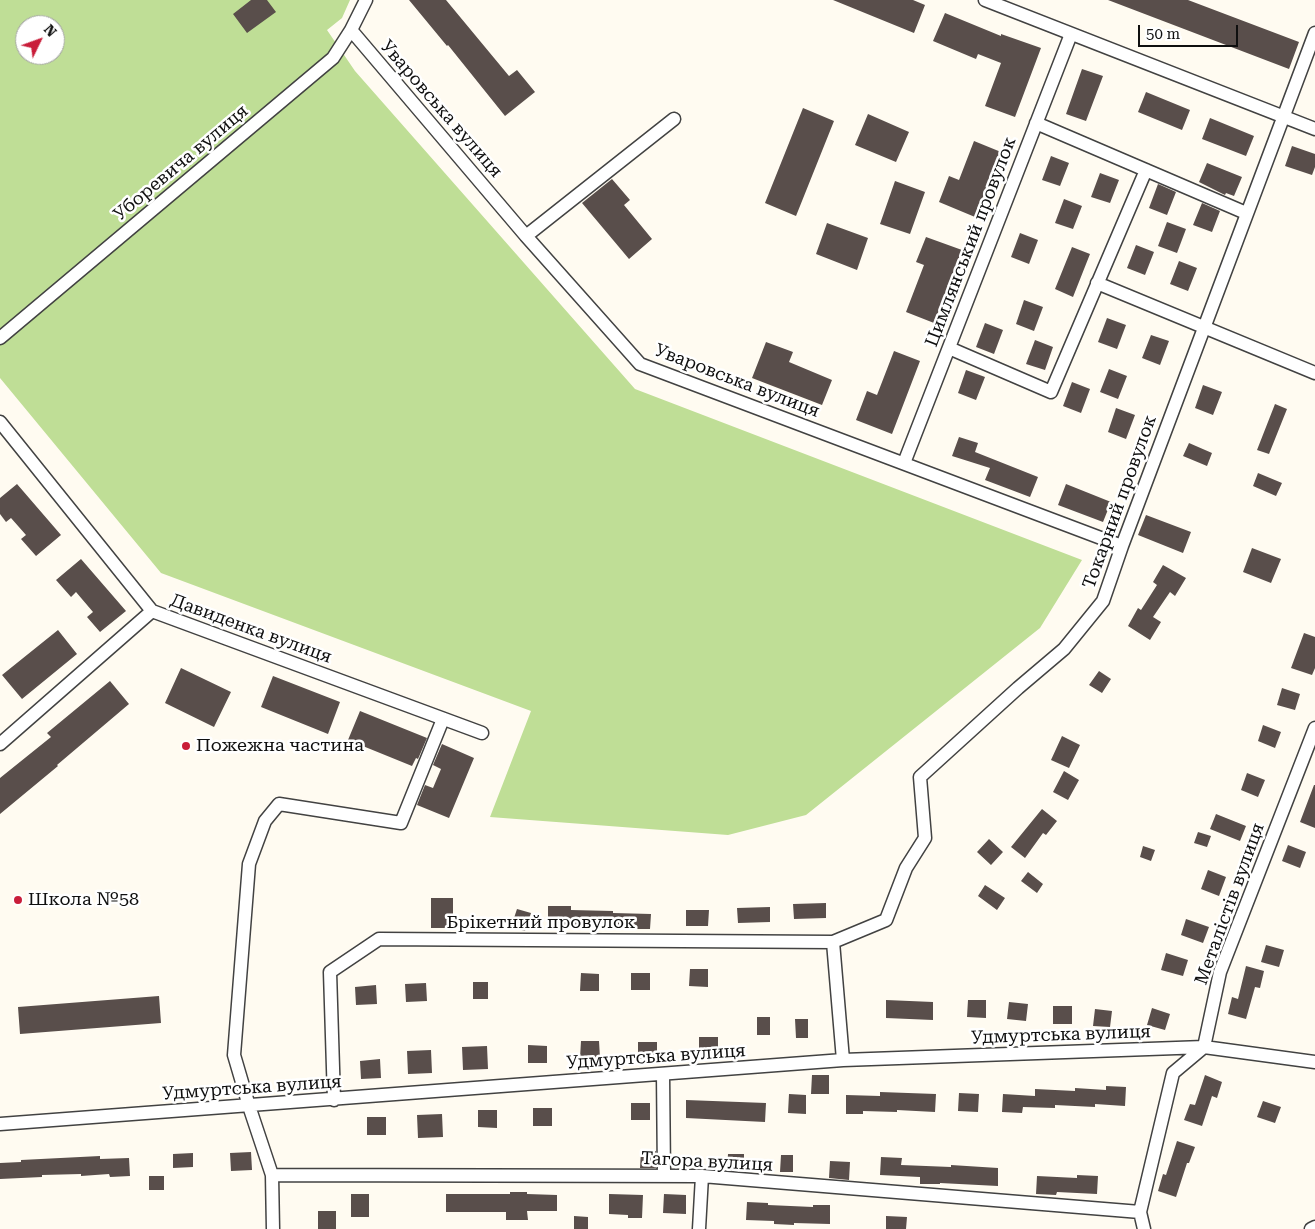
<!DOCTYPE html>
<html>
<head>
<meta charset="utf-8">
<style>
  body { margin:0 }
  #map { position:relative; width:1315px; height:1229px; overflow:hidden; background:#fffbf1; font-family:"Roboto Serif",serif }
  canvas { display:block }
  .north { position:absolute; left:15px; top:15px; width:50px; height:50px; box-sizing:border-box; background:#fff; border:1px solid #9f9f9f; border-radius:50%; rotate:48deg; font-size:14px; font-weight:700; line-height:20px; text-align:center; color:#0f0f0f }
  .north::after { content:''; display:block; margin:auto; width:18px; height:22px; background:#c91d3a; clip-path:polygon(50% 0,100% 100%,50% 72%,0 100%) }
  .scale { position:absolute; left:1138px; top:25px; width:100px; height:22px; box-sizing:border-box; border:2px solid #0f0f0f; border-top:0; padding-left:6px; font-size:15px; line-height:18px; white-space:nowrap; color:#0f0f0f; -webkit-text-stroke:4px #fff; paint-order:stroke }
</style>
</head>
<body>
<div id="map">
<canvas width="1315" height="1229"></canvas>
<div class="north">N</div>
<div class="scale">50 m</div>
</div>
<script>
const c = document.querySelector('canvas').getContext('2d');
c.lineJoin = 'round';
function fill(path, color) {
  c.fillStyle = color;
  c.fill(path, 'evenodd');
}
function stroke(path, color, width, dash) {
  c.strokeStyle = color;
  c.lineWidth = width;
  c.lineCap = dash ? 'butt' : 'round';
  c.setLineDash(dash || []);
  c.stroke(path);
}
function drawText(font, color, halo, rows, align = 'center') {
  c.font = font + ' "Roboto Serif",serif';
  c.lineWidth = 5;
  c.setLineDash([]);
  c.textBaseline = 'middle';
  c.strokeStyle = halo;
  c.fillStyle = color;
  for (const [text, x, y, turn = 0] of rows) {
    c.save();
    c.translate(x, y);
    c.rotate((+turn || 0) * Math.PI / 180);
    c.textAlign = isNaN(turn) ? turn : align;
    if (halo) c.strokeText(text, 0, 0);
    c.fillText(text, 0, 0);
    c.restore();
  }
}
fill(new Path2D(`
  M 0,0 L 350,0 L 342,18 L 327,30 L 355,71 L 635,389 L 1082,560 L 1040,628 L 806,815 L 728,835 L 490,817 L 531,711 L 161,573 L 0,378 ZM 25,25 L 55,25 L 55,55 L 25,55 Z`), '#bfde96');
fill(new Path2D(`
  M 251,0 L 267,0 L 276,12 L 247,33 L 233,14 Z
  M 409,0 L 446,0 L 509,76 L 517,70 L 535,92 L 505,116 L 448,45 L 447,46 Z
  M 833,0 L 913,0 L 925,5 L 914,33 Z
  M 1108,0 L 1188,0 L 1299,42 L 1289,69 Z
  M 945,13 L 1001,36 L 1001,34 L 1041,48 L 1015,117 L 985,106 L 1001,63 L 978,54 L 976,59 L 933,41 Z
  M 1082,69 L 1103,76 L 1086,121 L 1066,114 Z
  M 1146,92 L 1190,110 L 1182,130 L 1138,112 Z
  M 803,108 L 834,121 L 796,216 L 765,203 Z
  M 868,114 L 909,132 L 896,162 L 855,145 Z
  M 1210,118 L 1254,136 L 1246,156 L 1202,139 Z
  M 974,141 L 1001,152 L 975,217 L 939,202 L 949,176 L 959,180 Z
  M 1292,146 L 1315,154 L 1315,167 L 1312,175 L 1285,166 Z
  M 1051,156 L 1069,163 L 1060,186 L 1042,180 Z
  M 1207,163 L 1242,177 L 1234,196 L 1226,193 L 1225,195 L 1199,182 Z
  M 1100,173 L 1119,180 L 1110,203 L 1091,197 Z
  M 612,179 L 630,200 L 624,205 L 652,239 L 629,259 L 582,203 Z
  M 895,181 L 925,192 L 910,234 L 880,224 Z
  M 1158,184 L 1176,192 L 1167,215 L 1149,208 Z
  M 1064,199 L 1082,206 L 1073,229 L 1055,223 Z
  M 1202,203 L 1220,211 L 1212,232 L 1193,225 Z
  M 1167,222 L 1186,229 L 1177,253 L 1158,246 Z
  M 827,223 L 868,238 L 857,270 L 816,254 Z
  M 1020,233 L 1038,240 L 1029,264 L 1011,257 Z
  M 926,237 L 962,250 L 934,323 L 906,312 L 924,265 L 916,262 Z
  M 1136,245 L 1154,252 L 1145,275 L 1127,268 Z
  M 1072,247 L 1090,254 L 1073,297 L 1055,289 Z
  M 1179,261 L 1197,268 L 1188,291 L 1170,284 Z
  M 1024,300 L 1043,307 L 1034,331 L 1016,324 Z
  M 1107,318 L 1126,325 L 1117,349 L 1098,342 Z
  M 985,323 L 1003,330 L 994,354 L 976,347 Z
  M 1151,335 L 1169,341 L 1160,365 L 1142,358 Z
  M 1035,340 L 1053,347 L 1045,370 L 1026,364 Z
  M 766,342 L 793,352 L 789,362 L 832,380 L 822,405 L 752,378 Z
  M 894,351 L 920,361 L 892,434 L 856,420 L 867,391 L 877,395 Z
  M 1109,369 L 1127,376 L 1118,399 L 1100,392 Z
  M 966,370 L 985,377 L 976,400 L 958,393 Z
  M 1072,382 L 1090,389 L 1081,413 L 1063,406 Z
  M 1203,385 L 1222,392 L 1213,415 L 1195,408 Z
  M 1275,404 L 1287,409 L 1269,454 L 1257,450 Z
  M 1116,408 L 1135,415 L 1126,439 L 1108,432 Z
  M 959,437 L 978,443 L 975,452 L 1038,477 L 1030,497 L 985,480 L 990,468 L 952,456 Z
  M 1189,443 L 1212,453 L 1207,466 L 1183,456 Z
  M 1258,473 L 1282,483 L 1276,496 L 1253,486 Z
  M 17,484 L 61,535 L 36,556 L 21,539 L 26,535 L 11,518 L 6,522 L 0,514 L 0,498 Z
  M 1066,484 L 1111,502 L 1103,522 L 1058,505 Z
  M 1146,515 L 1191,532 L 1183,553 L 1138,535 Z
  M 1252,548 L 1281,559 L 1271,583 L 1243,572 Z
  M 81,559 L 126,611 L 100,632 L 87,617 L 93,612 L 76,592 L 71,597 L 56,580 Z
  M 1163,565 L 1186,578 L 1175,596 L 1170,592 L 1153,617 L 1161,622 L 1150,640 L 1128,626 L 1138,608 L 1141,610 L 1157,585 L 1153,582 Z
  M 58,630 L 77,654 L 22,699 L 2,675 Z
  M 1304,633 L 1315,637 L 1315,668 L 1312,675 L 1291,668 Z
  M 181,668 L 231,692 L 214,727 L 165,703 Z
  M 1099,671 L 1111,679 L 1102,693 L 1089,685 Z
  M 273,676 L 340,702 L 328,734 L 261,707 Z
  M 110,681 L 129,704 L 57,765 L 58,766 L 0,814 L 0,778 L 51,737 L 47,733 Z
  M 1282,688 L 1300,694 L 1295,710 L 1277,705 Z
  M 360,711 L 427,738 L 418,759 L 416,758 L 412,766 L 348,740 Z
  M 1263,725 L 1281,732 L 1275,748 L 1258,741 Z
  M 1062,736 L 1080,745 L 1069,768 L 1051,760 Z
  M 442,744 L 474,758 L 449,818 L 417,805 L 425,785 L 433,788 L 441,769 L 433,765 Z
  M 1064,771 L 1079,780 L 1068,800 L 1053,792 Z
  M 1247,773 L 1265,780 L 1258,797 L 1241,790 Z
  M 1314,785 L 1315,785 L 1315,828 L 1300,822 Z
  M 1042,809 L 1057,821 L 1046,835 L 1043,833 L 1025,858 L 1011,847 Z
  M 1216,814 L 1246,826 L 1240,841 L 1210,829 Z
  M 1198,832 L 1211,836 L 1207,847 L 1194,843 Z
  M 989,839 L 1003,852 L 991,865 L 977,852 Z
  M 1288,845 L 1306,852 L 1300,868 L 1282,861 Z
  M 1143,846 L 1155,850 L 1151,861 L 1140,857 Z
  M 1208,870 L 1226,877 L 1219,896 L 1201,889 Z
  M 1028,872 L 1043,884 L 1037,893 L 1021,881 Z
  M 985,885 L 1005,898 L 997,910 L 978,896 Z
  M 431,898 L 453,898 L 453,928 L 431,928 Z
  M 826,903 L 826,918 L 794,919 L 793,904 Z
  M 548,906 L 571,906 L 571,910 L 613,911 L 613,913 L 651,914 L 650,929 L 628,929 L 628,926 L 571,926 L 571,927 L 548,927 Z
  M 770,907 L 770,922 L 738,923 L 737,908 Z
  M 517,909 L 531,913 L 525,931 L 511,927 Z
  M 686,910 L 709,910 L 708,926 L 686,926 Z
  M 1186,919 L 1209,927 L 1203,943 L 1181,935 Z
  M 1266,945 L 1284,950 L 1279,967 L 1261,962 Z
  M 1166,953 L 1188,960 L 1183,976 L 1161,970 Z
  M 1246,966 L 1264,971 L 1260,988 L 1255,987 L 1246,1019 L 1228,1014 L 1232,997 L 1238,999 Z
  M 690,969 L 708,969 L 708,987 L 689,986 Z
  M 581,973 L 599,974 L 599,991 L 580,991 Z
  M 631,973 L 650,973 L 650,990 L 631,990 Z
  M 473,982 L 488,982 L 488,999 L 473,999 Z
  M 426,983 L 427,1001 L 406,1002 L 405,984 Z
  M 376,985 L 377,1004 L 356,1005 L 355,987 Z
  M 159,996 L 161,1023 L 20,1034 L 18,1007 Z
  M 886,1000 L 933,1002 L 933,1020 L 886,1018 Z
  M 968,1000 L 986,1000 L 986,1018 L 967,1017 Z
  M 1009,1002 L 1028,1004 L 1026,1021 L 1007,1019 Z
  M 1053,1006 L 1072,1006 L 1072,1024 L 1053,1024 Z
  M 1152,1008 L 1170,1014 L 1165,1030 L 1147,1025 Z
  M 1095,1009 L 1112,1011 L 1110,1027 L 1093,1026 Z
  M 757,1017 L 770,1017 L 770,1035 L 757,1035 Z
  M 795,1019 L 808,1019 L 808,1038 L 796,1038 Z
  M 699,1037 L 718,1037 L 718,1055 L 699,1054 Z
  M 581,1041 L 599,1041 L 600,1058 L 580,1058 Z
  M 638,1042 L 657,1042 L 657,1059 L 638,1059 Z
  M 528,1045 L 547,1046 L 547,1063 L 528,1063 Z
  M 487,1046 L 488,1069 L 463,1070 L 462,1047 Z
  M 431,1050 L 432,1073 L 408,1074 L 407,1051 Z
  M 380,1059 L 381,1078 L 361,1079 L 360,1061 Z
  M 812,1075 L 829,1075 L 829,1094 L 811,1094 Z
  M 1205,1075 L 1222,1082 L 1217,1098 L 1212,1096 L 1202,1126 L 1184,1120 L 1190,1104 L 1195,1105 Z
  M 1106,1086 L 1126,1087 L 1125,1106 L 1095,1104 L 1095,1107 L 1055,1105 L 1055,1108 L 1023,1107 L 1022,1113 L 1002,1112 L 1003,1094 L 1035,1096 L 1035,1089 L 1075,1091 L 1075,1088 L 1106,1090 Z
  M 880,1092 L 936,1094 L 935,1112 L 897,1110 L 897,1112 L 863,1111 L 863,1114 L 846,1114 L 846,1095 L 880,1096 Z
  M 959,1093 L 979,1094 L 978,1112 L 958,1111 Z
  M 789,1094 L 806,1095 L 806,1114 L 788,1113 Z
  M 686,1100 L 766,1103 L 765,1122 L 686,1118 Z
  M 1263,1101 L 1281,1107 L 1275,1123 L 1257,1117 Z
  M 631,1103 L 650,1103 L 650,1120 L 631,1120 Z
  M 533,1108 L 552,1108 L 552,1126 L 533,1126 Z
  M 478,1110 L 497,1110 L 497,1128 L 478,1127 Z
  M 442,1114 L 443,1137 L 418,1138 L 417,1115 Z
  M 367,1117 L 386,1117 L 386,1135 L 367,1135 Z
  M 1177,1141 L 1195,1147 L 1189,1163 L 1187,1163 L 1176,1197 L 1158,1191 L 1163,1174 L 1166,1175 Z
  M 641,1151 L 656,1151 L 656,1168 L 640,1168 Z
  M 251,1152 L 252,1170 L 231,1171 L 230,1153 Z
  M 193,1153 L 193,1167 L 173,1168 L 173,1154 Z
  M 728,1154 L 744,1154 L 744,1171 L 727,1170 Z
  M 781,1155 L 793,1155 L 793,1172 L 780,1172 Z
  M 100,1156 L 100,1159 L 129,1158 L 130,1176 L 110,1177 L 109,1174 L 81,1176 L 81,1174 L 42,1175 L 42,1177 L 0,1179 L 0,1163 L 21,1162 L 21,1160 Z
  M 881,1157 L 902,1158 L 901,1165 L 951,1167 L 951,1165 L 998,1168 L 998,1186 L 940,1183 L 940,1184 L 920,1184 L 920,1177 L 880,1175 Z
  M 830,1161 L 850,1162 L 849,1180 L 829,1178 Z
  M 1077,1175 L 1098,1176 L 1097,1194 L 1057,1192 L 1056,1195 L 1036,1194 L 1037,1176 L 1077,1178 Z
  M 149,1176 L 164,1176 L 164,1190 L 149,1190 Z
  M 510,1192 L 527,1192 L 527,1194 L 557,1195 L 557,1211 L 527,1211 L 528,1220 L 506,1220 L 506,1212 L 446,1212 L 446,1194 L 510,1194 Z
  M 351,1194 L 369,1194 L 369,1217 L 351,1217 Z
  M 609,1194 L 643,1195 L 642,1218 L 628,1218 L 628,1215 L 609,1214 Z
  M 664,1194 L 686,1195 L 686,1214 L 663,1213 Z
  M 747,1202 L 768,1203 L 768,1205 L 813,1207 L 813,1205 L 830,1205 L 830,1224 L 794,1223 L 794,1225 L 774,1224 L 774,1221 L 746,1220 Z
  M 318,1211 L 336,1211 L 336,1229 L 318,1229 Z
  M 574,1216 L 588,1217 L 588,1229 L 574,1229 Z
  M 886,1216 L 907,1217 L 906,1229 L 886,1229 Z`), '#594e4b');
const minor = new Path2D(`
  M 985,0 L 1315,129
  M 351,30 L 526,236 L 640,364 L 1122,546
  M 1036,123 L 1246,213
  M 526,236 L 674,119
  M 1097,283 L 1315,373
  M 0,338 L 333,58 L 351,30 L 366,0
  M 949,348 L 1051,392 L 1146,170
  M 0,422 L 152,611 L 482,733
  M 904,463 L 1071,34
  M 0,744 L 152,611
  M 833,942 L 843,1060
  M 663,1074 L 664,1176
  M 334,1100 L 330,972 L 379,939 L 833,942 L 886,920 L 906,868 L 925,838 L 920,777 L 1018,688 L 1064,649 L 1103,601 L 1122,546 L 1315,33
  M 0,1124 L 843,1060 L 1204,1047 L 1315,1062
  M 272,1175 L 702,1176 L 1140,1212
  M 273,1229 L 272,1175 L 249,1106 L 234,1055 L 249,864 L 265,821 L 279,804 L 401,823 L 443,719
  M 699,1229 L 702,1176
  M 1144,1229 L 1140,1212 L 1173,1073 L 1204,1047 L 1220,972 L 1315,728
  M 1311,1229 L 1315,1227`);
stroke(minor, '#424242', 15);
stroke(minor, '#fff', 12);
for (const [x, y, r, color] of [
  [186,746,5,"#c91d3a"],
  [18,900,5,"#c91d3a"]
]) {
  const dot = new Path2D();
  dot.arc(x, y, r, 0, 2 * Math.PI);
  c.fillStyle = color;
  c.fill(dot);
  stroke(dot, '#fff', 2);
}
drawText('18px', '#0f0f0f', '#fff', [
  ["Уваровська вулиця",441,109,49],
  ["Уборевича вулиця",181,163,-40],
  ["Цимлянський провулок",971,242,-69],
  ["Уваровська вулиця",737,381,21],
  ["Токарний провулок",1120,502,-70],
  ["Давиденка вулиця",251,629,20],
  ["Металістів вулиця",1230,904,-70],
  ["Брiкетний провулок",541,923],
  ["Удмуртська вулиця",1061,1035,-2],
  ["Удмуртська вулиця",656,1057,-4],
  ["Удмуртська вулиця",252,1088,-4],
  ["Тагора вулиця",707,1162,3]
]);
drawText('18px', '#0f0f0f', '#fff', [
  ["Пожежна частина",196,746],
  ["Школа №58",28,900]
], 'left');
</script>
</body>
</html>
